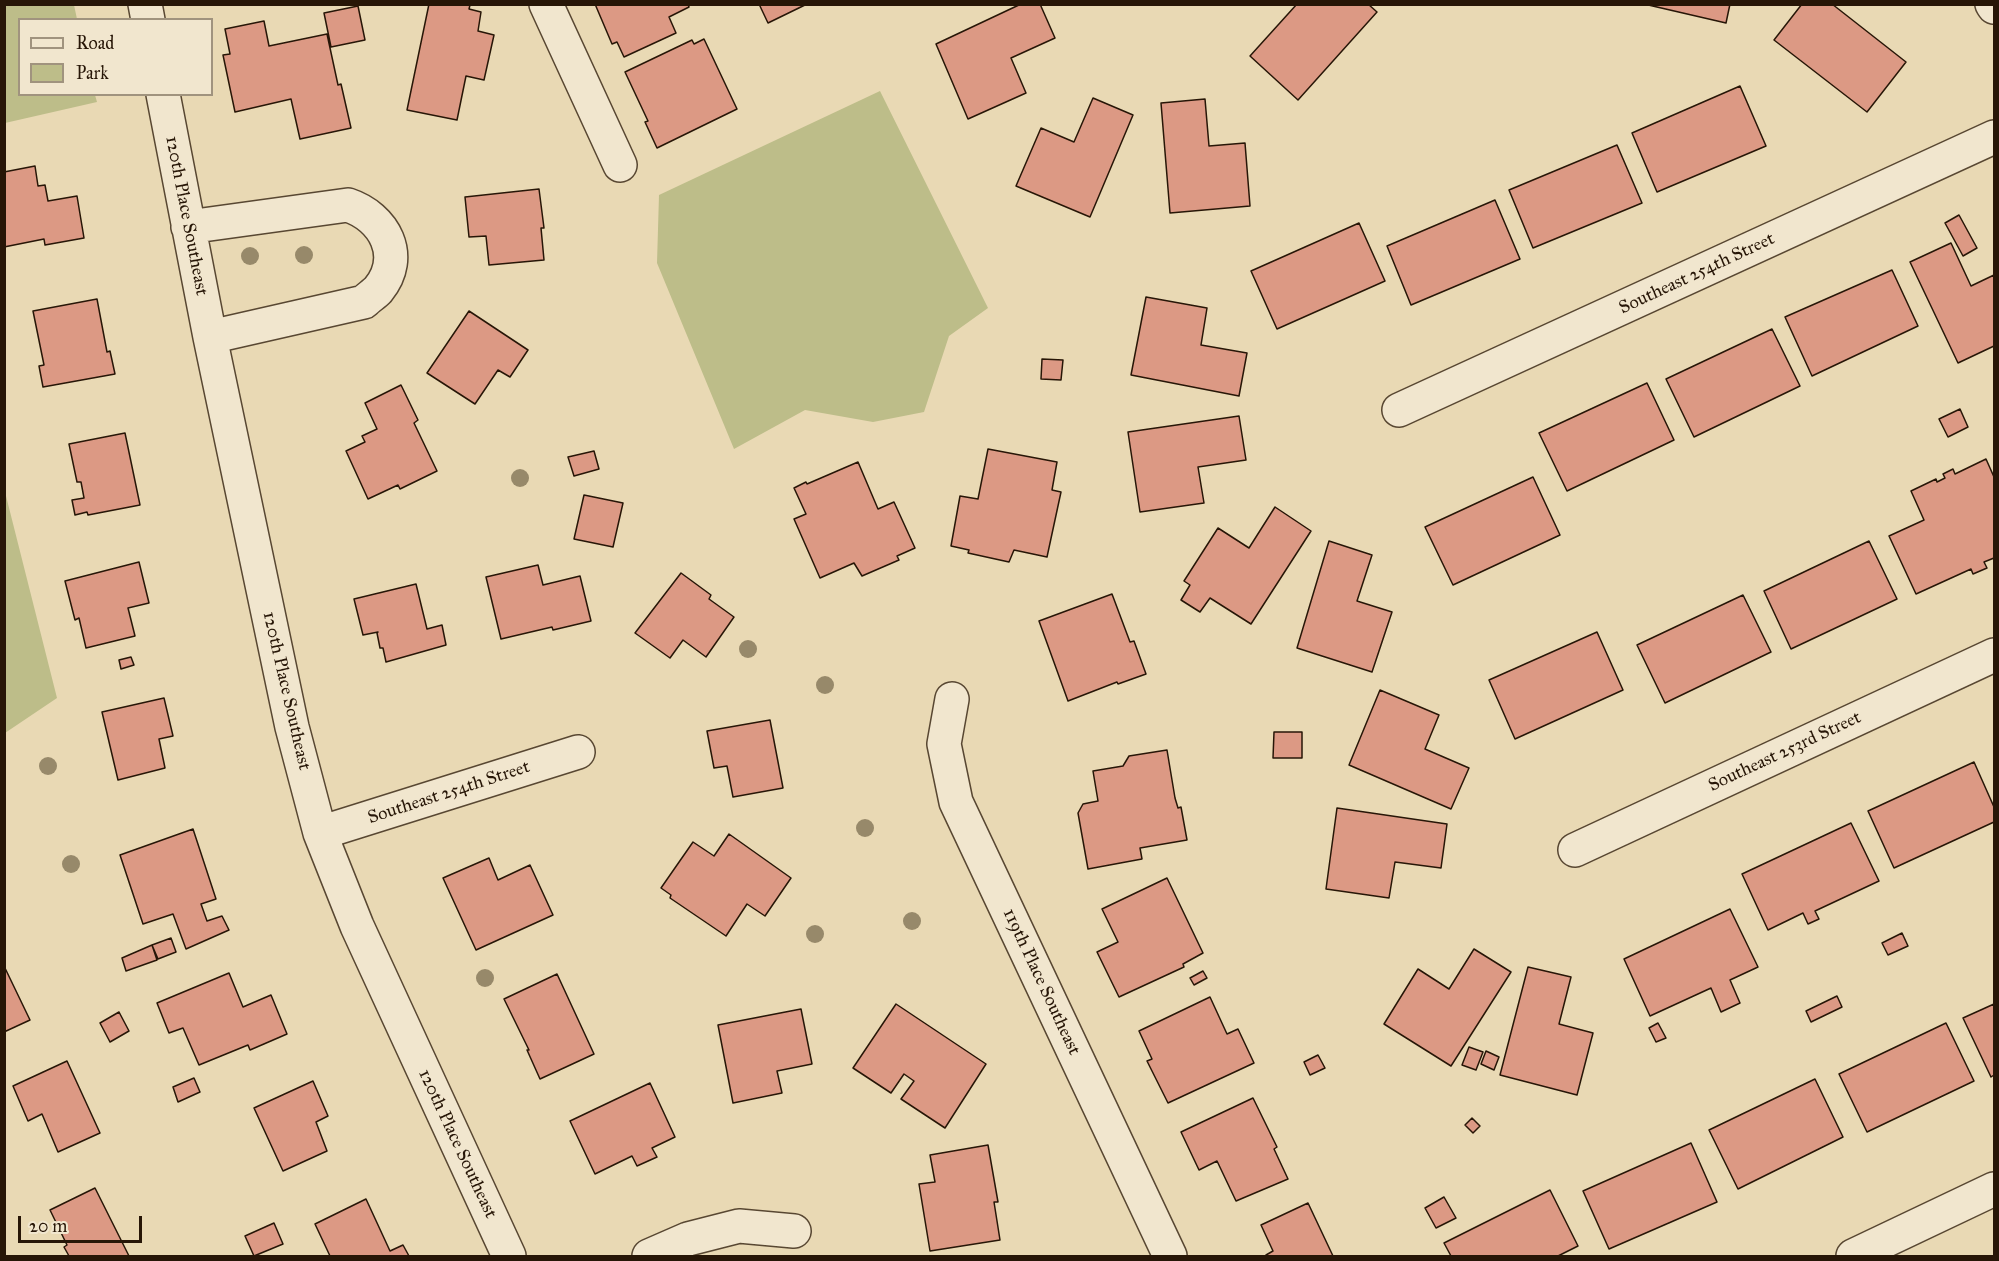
<!DOCTYPE html>
<html>
<head>
<meta charset="utf-8">
<style>
  body { margin:0 }
  #map { position:relative; width:1999px; height:1261px; overflow:hidden; background:#e9d9b4; font-family:"IM FELL Great Primer",serif }
  canvas { display:block }
  .frame { position:absolute; inset:0; border:6px solid #271607; pointer-events:none }
  .legend { position:absolute; left:18px; top:18px; width:195px; height:78px; box-sizing:border-box; background:#f1e6ce; border:2px solid #a0937e; margin:0; padding:8px 10px; list-style:none; font-size:18px; color:#271607 }
  .legend li { display:flex; align-items:center; gap:12px; height:30px }
  .legend b { width:30px; border:2px solid #a0937e }
  .scale { position:absolute; left:18px; top:1216px; width:124px; height:27px; box-sizing:border-box; border:3px solid #271607; border-top:0; padding-left:8px; font-size:18px; line-height:21px; white-space:nowrap; color:#271607; -webkit-text-stroke:4px #f1e6ce; paint-order:stroke }
</style>
</head>
<body>
<div id="map">
<canvas width="1999" height="1261"></canvas>
<div class="frame"></div>
<ul class="legend">
<li><b style="height:8px;background:#f1e6ce"></b>Road</li>
<li><b style="height:16px;background:#bdbd89"></b>Park</li>
</ul>
<div class="scale">20 m</div>
</div>
<script>
const c = document.querySelector('canvas').getContext('2d');
c.lineJoin = 'round';
function fill(path, color) {
  c.fillStyle = color;
  c.fill(path, 'evenodd');
}
function stroke(path, color, width, dash) {
  c.strokeStyle = color;
  c.lineWidth = width;
  c.lineCap = dash ? 'butt' : 'round';
  c.setLineDash(dash || []);
  c.stroke(path);
}
function drawText(font, color, halo, rows, align = 'center') {
  c.font = font + ' "IM FELL Great Primer",serif';
  c.lineWidth = 4.5;
  c.setLineDash([]);
  c.textBaseline = 'middle';
  c.strokeStyle = halo;
  c.fillStyle = color;
  for (const [text, x, y, turn = 0] of rows) {
    c.save();
    c.translate(x, y);
    c.rotate((+turn || 0) * Math.PI / 180);
    c.textAlign = isNaN(turn) ? turn : align;
    if (halo) c.strokeText(text, 0, 0);
    c.fillText(text, 0, 0);
    c.restore();
  }
}
fill(new Path2D(`
  M 4,5 L 74,5 L 77,19 L 20,20 L 20,94 L 95,95 L 97,102 L 5,123 Z
  M 880,91 L 988,308 L 949,336 L 924,412 L 873,422 L 805,410 L 734,449 L 657,263 L 659,195 Z
  M 4,488 L 57,698 L 5,733 L 4,733 Z`), '#bdbd89');
const building = new Path2D(`
  M 429,4 L 470,5 L 469,9 L 481,12 L 478,31 L 494,35 L 484,80 L 466,76 L 457,120 L 407,110 Z
  M 595,4 L 688,4 L 689,7 L 669,17 L 676,33 L 624,57 L 617,42 L 612,44 Z
  M 759,4 L 807,4 L 768,23 Z
  M 1021,4 L 1040,4 L 1055,38 L 1011,58 L 1026,93 L 968,119 L 936,44 Z
  M 1297,4 L 1368,4 L 1377,12 L 1298,100 L 1250,56 Z
  M 1644,4 L 1730,4 L 1726,23 Z
  M 1802,4 L 1832,4 L 1906,62 L 1867,112 L 1774,40 Z
  M 358,6 L 365,40 L 331,47 L 324,13 Z
  M 264,21 L 269,46 L 327,34 L 338,85 L 341,84 L 351,128 L 300,139 L 291,99 L 235,112 L 223,55 L 230,54 L 225,29 Z
  M 704,39 L 737,109 L 657,148 L 645,122 L 648,121 L 625,72 L 692,40 L 694,44 Z
  M 1740,86 L 1766,146 L 1657,192 L 1632,133 Z
  M 1093,98 L 1133,115 L 1090,217 L 1016,186 L 1041,128 L 1074,142 Z
  M 1205,99 L 1209,146 L 1245,143 L 1250,206 L 1170,213 L 1161,103 Z
  M 1617,145 L 1642,203 L 1533,248 L 1509,190 Z
  M 35,166 L 38,186 L 45,185 L 48,201 L 77,196 L 84,238 L 45,245 L 44,239 L 4,247 L 4,172 Z
  M 539,189 L 544,228 L 541,228 L 544,260 L 489,265 L 486,236 L 469,237 L 465,197 Z
  M 1495,200 L 1520,259 L 1411,305 L 1387,246 Z
  M 1959,215 L 1977,248 L 1963,256 L 1945,223 Z
  M 1359,223 L 1385,281 L 1277,329 L 1251,271 Z
  M 1951,243 L 1971,286 L 1994,275 L 1994,346 L 1958,363 L 1910,262 Z
  M 1892,270 L 1918,326 L 1812,376 L 1785,317 Z
  M 1146,297 L 1207,308 L 1201,345 L 1247,353 L 1239,396 L 1131,375 Z
  M 97,299 L 107,352 L 110,351 L 115,374 L 43,387 L 39,366 L 44,365 L 33,311 Z
  M 469,311 L 528,350 L 510,377 L 498,370 L 475,404 L 427,373 Z
  M 1772,329 L 1800,386 L 1694,437 L 1666,379 Z
  M 1042,359 L 1063,360 L 1061,380 L 1041,379 Z
  M 1647,383 L 1674,440 L 1567,491 L 1539,433 Z
  M 401,385 L 418,420 L 414,423 L 437,471 L 400,489 L 398,485 L 368,499 L 346,451 L 365,442 L 362,436 L 377,429 L 365,403 Z
  M 1960,409 L 1968,427 L 1948,437 L 1939,419 Z
  M 1239,416 L 1246,460 L 1198,467 L 1204,503 L 1140,512 L 1128,432 Z
  M 125,433 L 140,505 L 88,515 L 87,512 L 75,515 L 72,500 L 84,498 L 81,482 L 77,482 L 69,444 Z
  M 988,449 L 1057,462 L 1052,490 L 1061,492 L 1047,557 L 1014,550 L 1009,562 L 968,553 L 969,550 L 951,546 L 960,496 L 978,499 Z
  M 594,451 L 599,469 L 574,476 L 568,457 Z
  M 1986,459 L 1994,477 L 1994,558 L 1984,562 L 1987,568 L 1973,574 L 1971,569 L 1916,594 L 1889,536 L 1924,520 L 1911,491 L 1936,479 L 1937,482 L 1945,478 L 1943,474 L 1953,469 L 1955,474 Z
  M 858,462 L 878,509 L 894,502 L 915,548 L 897,556 L 899,560 L 862,576 L 854,563 L 820,578 L 794,519 L 806,514 L 794,488 L 806,482 L 807,484 Z
  M 1533,477 L 1560,535 L 1453,585 L 1425,527 Z
  M 584,495 L 623,503 L 613,547 L 574,539 Z
  M 1275,507 L 1311,531 L 1251,624 L 1210,598 L 1200,612 L 1181,600 L 1190,585 L 1184,581 L 1218,528 L 1249,548 Z
  M 1329,541 L 1372,555 L 1357,601 L 1392,612 L 1372,672 L 1297,648 Z
  M 1869,541 L 1897,599 L 1791,649 L 1764,591 Z
  M 139,562 L 149,603 L 128,608 L 135,636 L 86,648 L 79,618 L 75,620 L 65,581 Z
  M 538,565 L 543,585 L 580,576 L 591,621 L 553,630 L 552,627 L 501,639 L 486,577 Z
  M 681,573 L 711,595 L 709,599 L 734,617 L 706,657 L 683,640 L 670,658 L 635,633 Z
  M 416,584 L 427,629 L 442,625 L 446,645 L 386,662 L 383,648 L 380,648 L 377,633 L 378,632 L 363,635 L 354,599 Z
  M 1112,594 L 1130,642 L 1134,641 L 1146,674 L 1118,684 L 1117,682 L 1068,701 L 1039,621 Z
  M 1743,595 L 1771,652 L 1665,703 L 1637,645 Z
  M 1597,632 L 1623,690 L 1515,739 L 1489,680 Z
  M 131,657 L 134,665 L 121,669 L 119,660 Z
  M 1380,690 L 1439,715 L 1425,749 L 1469,768 L 1451,809 L 1349,765 Z
  M 164,698 L 173,736 L 159,739 L 165,768 L 118,780 L 102,712 Z
  M 770,720 L 783,788 L 733,797 L 727,766 L 714,768 L 707,731 Z
  M 1274,732 L 1302,732 L 1302,758 L 1273,758 Z
  M 1167,750 L 1175,798 L 1178,808 L 1181,807 L 1187,840 L 1140,848 L 1142,859 L 1088,869 L 1078,813 L 1083,804 L 1098,801 L 1093,771 L 1123,766 L 1129,756 Z
  M 1974,762 L 1994,807 L 1994,822 L 1894,868 L 1868,811 Z
  M 1337,808 L 1447,824 L 1441,868 L 1395,862 L 1389,898 L 1326,889 Z
  M 1851,823 L 1879,881 L 1815,911 L 1819,919 L 1808,924 L 1803,913 L 1768,930 L 1742,874 Z
  M 193,829 L 216,899 L 201,904 L 207,921 L 222,916 L 229,930 L 186,949 L 173,914 L 143,924 L 120,855 Z
  M 729,834 L 791,878 L 765,916 L 747,904 L 726,936 L 670,898 L 671,895 L 661,888 L 693,842 L 714,856 Z
  M 489,858 L 498,880 L 530,865 L 553,915 L 476,950 L 443,878 Z
  M 1167,878 L 1203,953 L 1183,964 L 1184,967 L 1119,997 L 1097,952 L 1118,942 L 1102,909 Z
  M 1730,909 L 1758,967 L 1730,980 L 1740,1003 L 1721,1012 L 1711,988 L 1650,1016 L 1624,959 Z
  M 1902,933 L 1908,946 L 1888,955 L 1882,943 Z
  M 171,938 L 176,952 L 158,959 L 152,945 Z
  M 152,945 L 157,960 L 126,971 L 122,958 Z
  M 1474,949 L 1511,972 L 1451,1066 L 1384,1024 L 1418,969 L 1449,989 Z
  M 4,966 L 30,1020 L 4,1032 Z
  M 1528,967 L 1571,977 L 1559,1024 L 1593,1033 L 1577,1095 L 1500,1075 Z
  M 1203,971 L 1207,978 L 1194,985 L 1190,978 Z
  M 229,973 L 243,1007 L 271,995 L 287,1034 L 250,1050 L 248,1045 L 199,1065 L 183,1028 L 169,1033 L 157,1003 Z
  M 557,974 L 594,1054 L 540,1079 L 527,1050 L 529,1050 L 504,999 Z
  M 1837,996 L 1842,1007 L 1811,1022 L 1806,1011 Z
  M 1210,997 L 1227,1034 L 1238,1029 L 1254,1063 L 1168,1103 L 1147,1061 L 1152,1059 L 1139,1031 Z
  M 896,1004 L 986,1064 L 945,1128 L 901,1099 L 914,1081 L 904,1074 L 891,1093 L 853,1068 Z
  M 1994,1004 L 1994,1075 L 1991,1077 L 1963,1018 Z
  M 801,1009 L 812,1064 L 777,1071 L 782,1093 L 733,1103 L 718,1025 Z
  M 119,1012 L 129,1031 L 110,1042 L 100,1023 Z
  M 1658,1023 L 1666,1038 L 1656,1042 L 1649,1028 Z
  M 1946,1023 L 1974,1081 L 1867,1132 L 1839,1074 Z
  M 1469,1047 L 1483,1052 L 1476,1070 L 1462,1065 Z
  M 1486,1051 L 1499,1057 L 1494,1070 L 1481,1064 Z
  M 1318,1055 L 1325,1068 L 1310,1075 L 1304,1062 Z
  M 67,1061 L 100,1133 L 58,1152 L 42,1114 L 28,1121 L 13,1086 Z
  M 194,1078 L 200,1092 L 178,1102 L 173,1087 Z
  M 1815,1079 L 1843,1137 L 1738,1189 L 1709,1130 Z
  M 313,1081 L 328,1116 L 316,1122 L 327,1151 L 283,1171 L 254,1108 Z
  M 650,1083 L 675,1137 L 652,1148 L 657,1157 L 637,1166 L 632,1156 L 595,1174 L 570,1121 Z
  M 1253,1098 L 1277,1147 L 1274,1149 L 1288,1179 L 1236,1201 L 1217,1161 L 1199,1170 L 1181,1132 Z
  M 1472,1118 L 1480,1126 L 1473,1133 L 1465,1125 Z
  M 1691,1143 L 1717,1202 L 1609,1249 L 1583,1191 Z
  M 988,1145 L 998,1202 L 994,1202 L 1000,1240 L 930,1251 L 919,1184 L 935,1182 L 930,1155 Z
  M 95,1188 L 129,1256 L 69,1256 L 64,1247 L 67,1245 L 50,1210 Z
  M 1550,1190 L 1578,1246 L 1558,1256 L 1451,1256 L 1444,1243 Z
  M 1444,1197 L 1456,1218 L 1436,1228 L 1425,1208 Z
  M 366,1199 L 390,1251 L 403,1245 L 409,1256 L 330,1256 L 315,1224 Z
  M 1308,1203 L 1333,1256 L 1266,1256 L 1266,1255 L 1273,1251 L 1261,1225 Z
  M 274,1223 L 283,1244 L 254,1256 L 245,1236 Z`);
fill(building, '#dc9984');
stroke(building, '#271607', 1.5);
const minor = new Path2D(`
  M 145,4 L 148,20
  M 546,4 L 620,165
  M 1992,4 L 1994,7
  M 163,94 L 210,337 L 292,727 L 320,833 L 357,926 L 509,1256
  M 188,227 L 348,205 C 384,217 406,256 378,290 C 374,294 368,298 364,302 L 210,337
  M 1399,410 L 1994,137
  M 952,699 L 944,744 L 956,802 L 1170,1256
  M 320,833 L 578,752
  M 1575,850 L 1994,655
  M 649,1256 L 688,1239 L 739,1226 L 794,1231
  M 1853,1256 L 1994,1189`);
stroke(minor, '#584732', 36);
stroke(minor, '#f1e6ce', 33);
c.fillStyle = '#97896a';
for (const [x, y] of [
  [304,255],
  [250,256],
  [520,478],
  [748,649],
  [825,685],
  [48,766],
  [865,828],
  [71,864],
  [912,921],
  [815,934],
  [485,978]
]) {
  c.beginPath();
  c.arc(x, y, 9, 0, 2 * Math.PI);
  c.fill();
}
drawText('18px', '#271607', '#f1e6ce', [
  ["120th Place Southeast",186,216,79],
  ["Southeast 254th Street",1697,274,-25],
  ["120th Place Southeast",286,691,77],
  ["Southeast 253rd Street",1785,752,-25],
  ["Southeast 254th Street",449,793,-18],
  ["119th Place Southeast",1041,982,65],
  ["120th Place Southeast",457,1144,65]
]);
</script>
</body>
</html>
